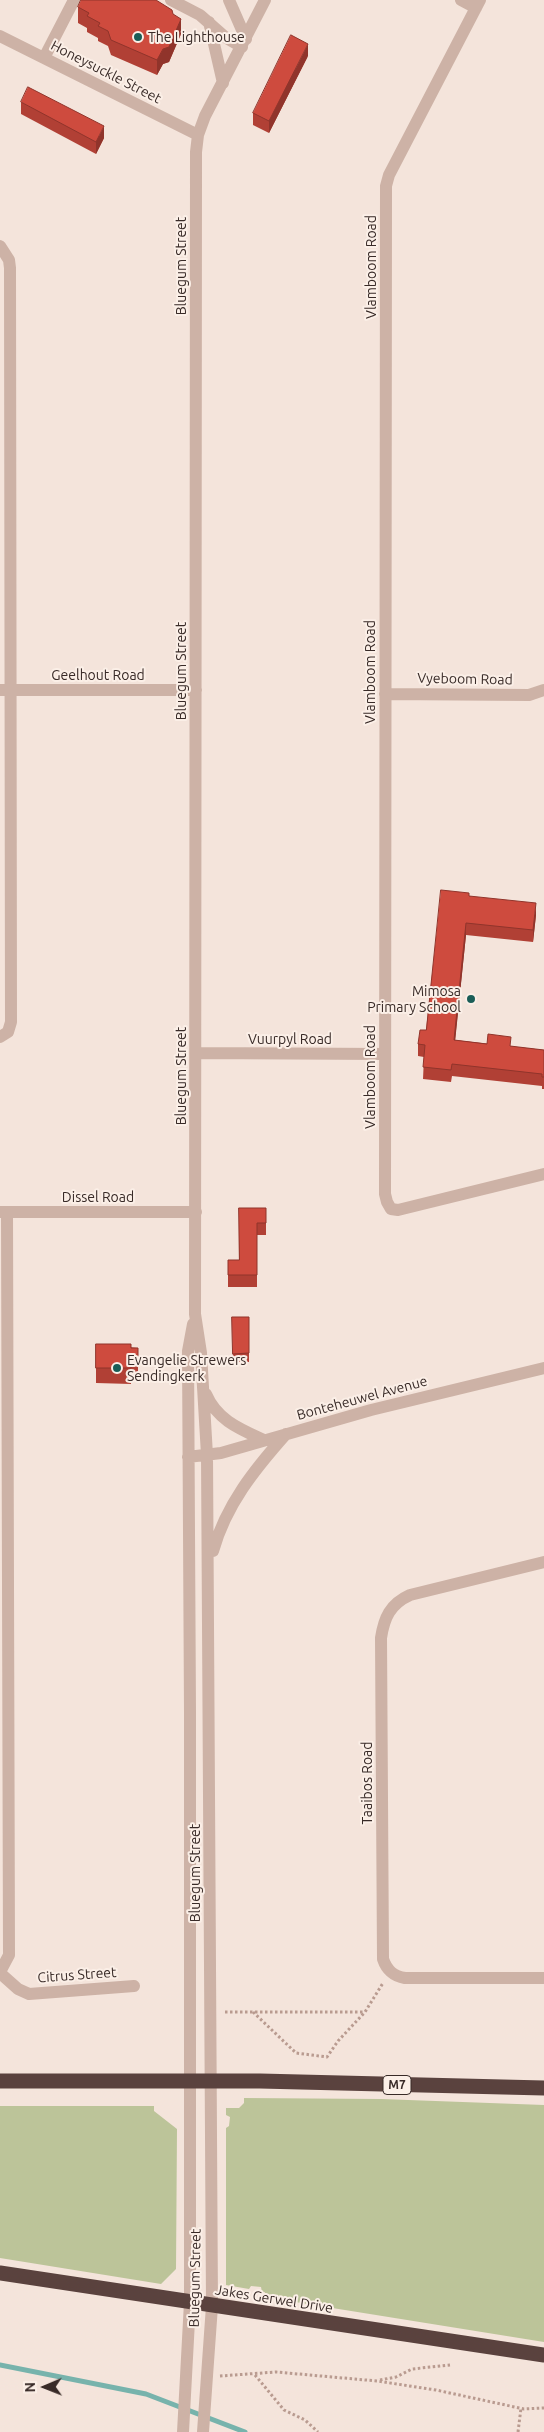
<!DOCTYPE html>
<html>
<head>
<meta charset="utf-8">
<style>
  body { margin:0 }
  #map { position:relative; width:544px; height:2432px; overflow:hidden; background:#f4e4db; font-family:Ubuntu,sans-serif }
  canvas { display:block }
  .north { position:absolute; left:20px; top:2362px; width:50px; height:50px; -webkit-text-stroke:4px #fbefe7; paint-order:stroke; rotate:269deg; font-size:14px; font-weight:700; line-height:20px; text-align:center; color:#382a27 }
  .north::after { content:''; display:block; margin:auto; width:18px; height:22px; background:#382a27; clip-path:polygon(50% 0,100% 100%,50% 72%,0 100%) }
</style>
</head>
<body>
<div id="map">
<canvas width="544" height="2432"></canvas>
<div class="north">N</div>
</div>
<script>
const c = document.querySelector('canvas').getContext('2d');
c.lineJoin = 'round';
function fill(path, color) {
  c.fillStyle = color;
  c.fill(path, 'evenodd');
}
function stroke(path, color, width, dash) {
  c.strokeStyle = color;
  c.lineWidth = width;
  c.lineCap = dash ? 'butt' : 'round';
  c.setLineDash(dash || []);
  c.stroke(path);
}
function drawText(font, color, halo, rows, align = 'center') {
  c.font = font + ' Ubuntu,sans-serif';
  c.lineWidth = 4;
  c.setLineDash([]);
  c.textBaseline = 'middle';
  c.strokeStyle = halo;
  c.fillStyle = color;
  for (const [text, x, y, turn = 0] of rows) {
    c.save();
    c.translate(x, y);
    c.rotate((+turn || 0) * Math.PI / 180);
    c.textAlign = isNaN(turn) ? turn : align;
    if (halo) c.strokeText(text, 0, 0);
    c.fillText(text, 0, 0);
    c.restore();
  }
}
fill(new Path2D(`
  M 244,2098 L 381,2099 L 544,2105 L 544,2342 L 264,2297 L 265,2292 L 262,2292 L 261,2287 L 251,2286 L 249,2289 L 226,2285 L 226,2128 L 229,2126 L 230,2117 L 226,2115 L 226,2108 L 239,2108 L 244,2103 Z
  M 0,2106 L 154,2106 L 154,2111 L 177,2129 L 176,2269 L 161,2284 L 0,2258 Z`), '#bcc499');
stroke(new Path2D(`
  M 0,2365 L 146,2394 L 245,2432`), '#77b3ac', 5);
stroke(new Path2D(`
  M 225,2012 L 364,2012
  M 253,2012 L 296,2053 L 327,2057 L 338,2041 L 365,2012 L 383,1983
  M 255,2375 L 284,2410 L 305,2420 L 318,2432
  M 220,2376 L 276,2372 L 377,2381 L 436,2390 L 524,2409 L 544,2408
  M 380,2380 L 396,2377 L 412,2369 L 450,2365
  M 518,2432 L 521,2408`), '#b99b90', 3, [2.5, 2.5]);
stroke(new Path2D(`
  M 171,0 L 200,15 L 225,37 L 242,47
  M 229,0 L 246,39
  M 461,0 L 476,8
  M 480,0 L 389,175 L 386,186 L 385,1194 L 387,1202 L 391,1209 L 398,1210 L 544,1174
  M 209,22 L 223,83
  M 0,36 L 198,135
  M 44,58 L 74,0
  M 0,246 L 9,260 L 10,268 L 11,1022 L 8,1032 L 0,1037
  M 0,690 L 196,690
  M 385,694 L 529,695 L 544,690
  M 196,1053 L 385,1054
  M 0,1212 L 196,1212
  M 206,1394 C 217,1420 240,1429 264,1440
  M 188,1457 L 221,1453 L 371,1410 L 544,1368
  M 213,1551 C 226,1505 254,1470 286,1434
  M 544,1562 L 410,1595 C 390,1604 384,1618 381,1638 L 383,1959 C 387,1971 394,1976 405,1978 L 544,1978
  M 0,1972 L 9,1955 L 7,1212
  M 0,1973 L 18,1989 L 29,1994 L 134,1986
  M 183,2432 L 190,2302 L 190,1713 L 188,1351 L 193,1324
  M 203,2432 L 212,2306 L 207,1455 L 201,1353 L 195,1314 L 196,152 L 198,135 L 205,116 L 265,0`), '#cdb2a6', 12);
stroke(new Path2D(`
  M 0,2081 L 260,2081 L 544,2088
  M 0,2273 L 544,2355`), '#5a423e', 15);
fill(new Path2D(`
  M 78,7 L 173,14 L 181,34 L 169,62 L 163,64 L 157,75 L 111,55 L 108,46 L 98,41 L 98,38 L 87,32 L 87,28 L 78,23 Z
  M 308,56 L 269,133 L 253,125 L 253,113 Z
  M 21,102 L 104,138 L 96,154 L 21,114 Z
  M 469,896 L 536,915 L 533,942 L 466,935 L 455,1040 L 544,1050 L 544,1089 L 542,1089 L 542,1086 L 452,1076 L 451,1082 L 423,1079 L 424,1057 L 418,1056 L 418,1044 L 426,1030 Z
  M 239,1208 L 266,1208 L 266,1235 L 257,1235 L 257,1287 L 228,1287 L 228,1260 L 239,1260 Z
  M 232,1317 L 249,1317 L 249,1362 L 233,1362 Z
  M 96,1344 L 138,1348 L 138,1380 L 131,1380 L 131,1384 L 96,1383 Z`), '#b14035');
fill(new Path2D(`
  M 181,19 L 181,34 L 169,62 L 163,64 L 157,75 L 157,60 Z
  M 308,44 L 308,56 L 269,133 L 269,121 Z
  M 104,126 L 104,138 L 96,154 L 96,142 Z
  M 536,903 L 536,915 L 533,942 L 533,930 Z
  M 466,923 L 466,935 L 454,1052 L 454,1040 Z`), '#90342b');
const building = new Path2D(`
  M 81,0 L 156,0 L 172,10 L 173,14 L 181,19 L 169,47 L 163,49 L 157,60 L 111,40 L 108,31 L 98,26 L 100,23 L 87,16 L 89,13 L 78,7 Z
  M 291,35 L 308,44 L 269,121 L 253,113 Z
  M 28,87 L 104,126 L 96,142 L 21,102 Z
  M 441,890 L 469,893 L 469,896 L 536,903 L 533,930 L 466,923 L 454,1040 L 487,1044 L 488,1034 L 511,1037 L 510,1046 L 544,1050 L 544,1077 L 542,1077 L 542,1074 L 452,1064 L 451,1070 L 423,1067 L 425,1045 L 418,1044 L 420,1030 L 426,1030 Z
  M 239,1208 L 266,1208 L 266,1223 L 257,1223 L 257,1275 L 228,1275 L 228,1260 L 239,1260 Z
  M 232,1317 L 249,1317 L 249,1353 L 233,1354 Z
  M 96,1344 L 131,1344 L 131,1348 L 138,1348 L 138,1365 L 131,1365 L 131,1368 L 96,1368 Z`);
fill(building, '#ce4b3e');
stroke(building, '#90342b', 1);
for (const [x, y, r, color] of [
  [138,37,5,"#1a5d57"],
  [471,999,5,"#1a5d57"],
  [117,1368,5,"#1a5d57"]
]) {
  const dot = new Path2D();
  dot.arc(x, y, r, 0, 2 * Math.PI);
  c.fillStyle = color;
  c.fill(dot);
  stroke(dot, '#fbefe7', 2);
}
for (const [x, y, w] of [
  [397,2085,28]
]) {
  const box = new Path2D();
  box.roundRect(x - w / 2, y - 9.5, w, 19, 4);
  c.fillStyle = '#fbefe7';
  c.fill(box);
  stroke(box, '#382a27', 1);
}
drawText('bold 12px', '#382a27', null, [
  ["M7",397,2085]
]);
drawText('14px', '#382a27', '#fbefe7', [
  ["The Lighthouse",148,37],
  ["Mimosa",461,991,"right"],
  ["Primary School",461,1007,"right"],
  ["Evangelie Strewers",127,1360],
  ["Sendingkerk",127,1376]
], 'left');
drawText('14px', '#382a27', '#fbefe7', [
  ["Honeysuckle Street",106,72,27],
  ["Bluegum Street",181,266,-90],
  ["Vlamboom Road",371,267,-90],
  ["Bluegum Street",181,671,-90],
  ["Vlamboom Road",370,672,-90],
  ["Geelhout Road",98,675],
  ["Vyeboom Road",465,679,1],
  ["Vuurpyl Road",290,1039],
  ["Bluegum Street",181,1076,-90],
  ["Vlamboom Road",370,1077,-90],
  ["Dissel Road",98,1197],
  ["Bonteheuwel Avenue",362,1398,-15],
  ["Taaibos Road",367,1783,-90],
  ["Bluegum Street",195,1873,-90],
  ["Citrus Street",77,1975,-4],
  ["Bluegum Street",195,2278,-89],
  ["Jakes Gerwel Drive",274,2299,9]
]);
</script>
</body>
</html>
